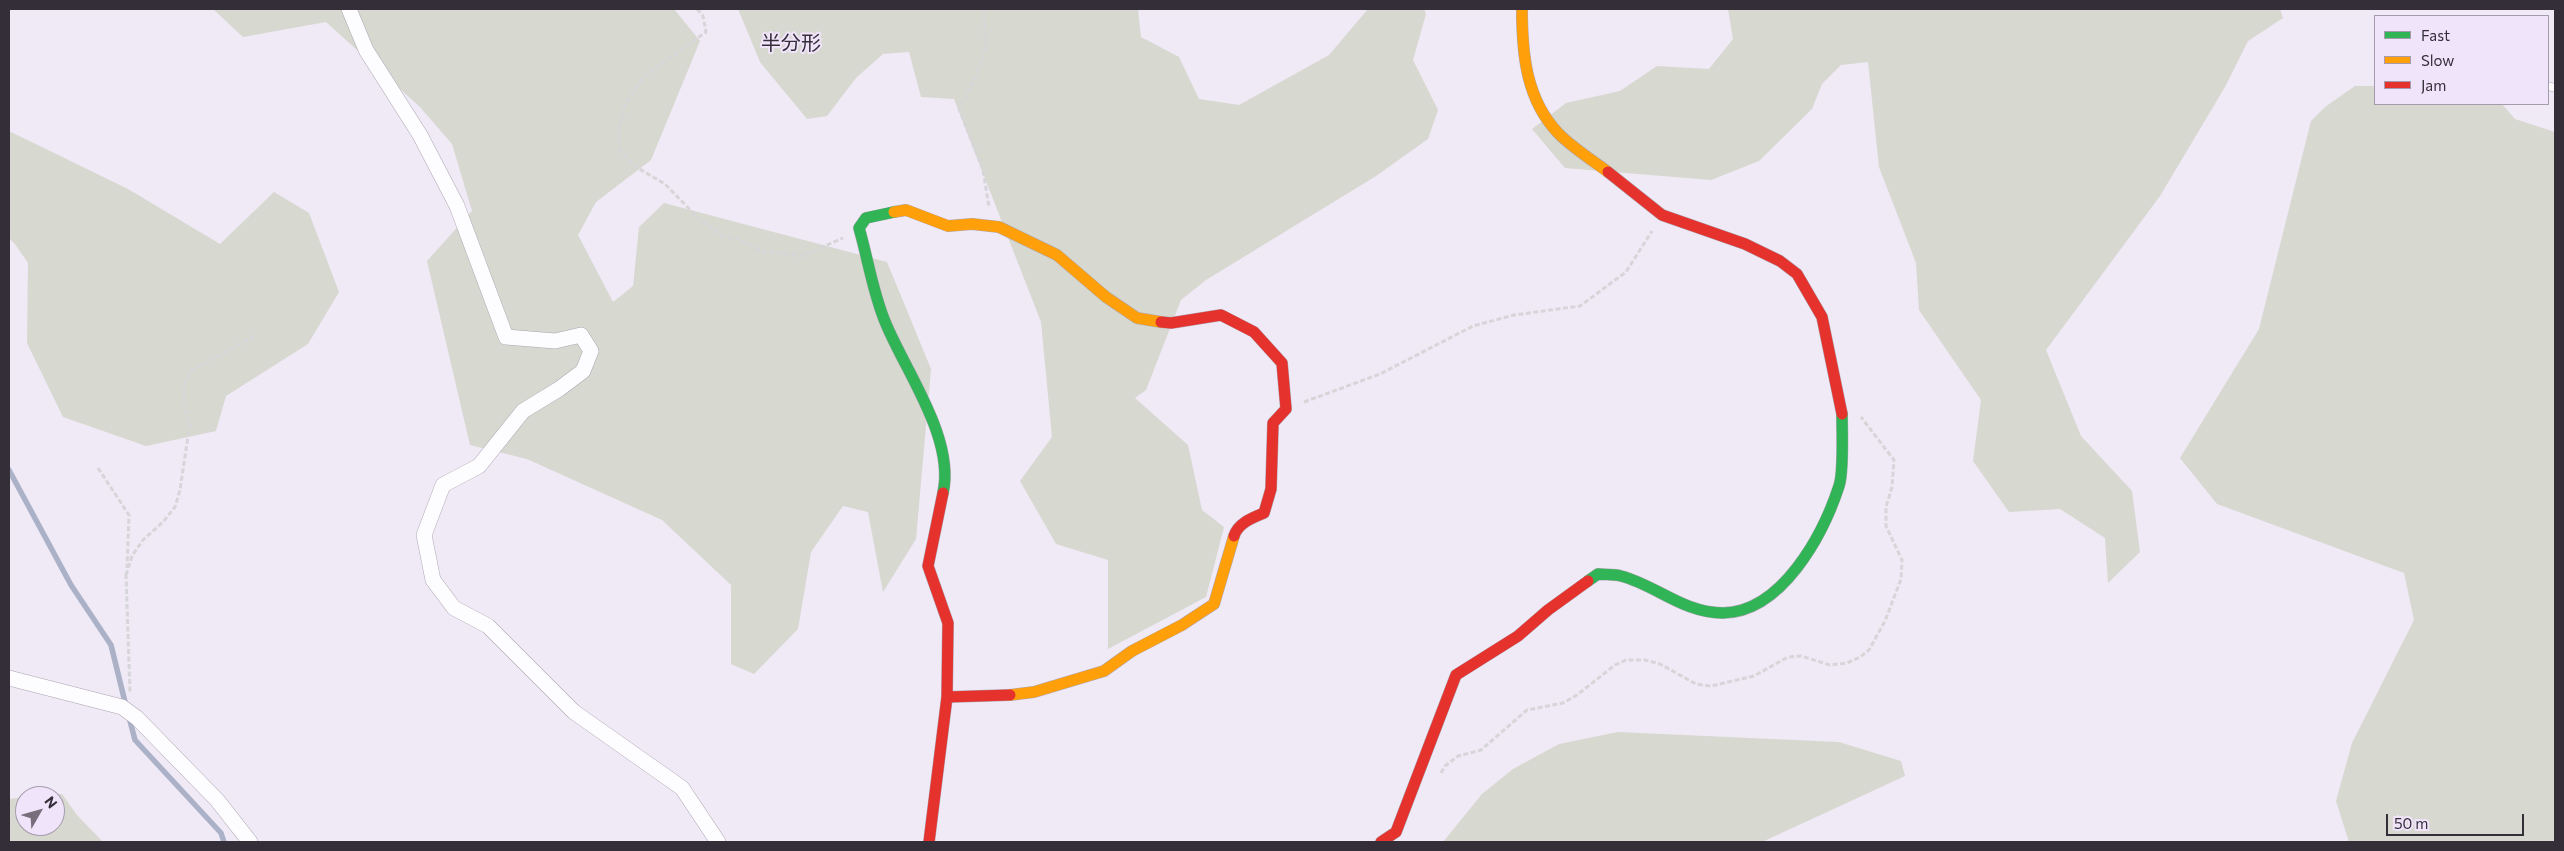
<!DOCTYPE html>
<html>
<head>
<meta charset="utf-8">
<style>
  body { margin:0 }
  #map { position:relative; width:2564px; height:851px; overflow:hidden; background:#f0e9f6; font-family:Commissioner,sans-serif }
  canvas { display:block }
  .frame { position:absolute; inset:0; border:10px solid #342e39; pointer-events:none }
  .legend { position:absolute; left:2374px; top:15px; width:175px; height:90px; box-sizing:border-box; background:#f0e4fb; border:1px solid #a59bad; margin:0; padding:6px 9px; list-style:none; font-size:15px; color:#342e39 }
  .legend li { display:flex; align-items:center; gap:10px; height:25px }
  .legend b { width:25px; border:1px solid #a59bad }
  .north { position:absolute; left:15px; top:786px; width:50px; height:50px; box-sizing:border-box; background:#f0e4fb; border:1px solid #a59bad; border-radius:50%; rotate:52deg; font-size:14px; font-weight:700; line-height:20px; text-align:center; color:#342e39 }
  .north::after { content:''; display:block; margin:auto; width:18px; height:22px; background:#766f7b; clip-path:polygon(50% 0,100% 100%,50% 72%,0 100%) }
  .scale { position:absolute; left:2386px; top:814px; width:138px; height:22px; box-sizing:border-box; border:2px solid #342e39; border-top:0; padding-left:6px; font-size:15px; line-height:18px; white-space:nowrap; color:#342e39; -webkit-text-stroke:4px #f0e4fb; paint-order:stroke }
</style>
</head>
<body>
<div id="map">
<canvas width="2564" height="851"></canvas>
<div class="frame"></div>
<ul class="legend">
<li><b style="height:6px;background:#30b455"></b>Fast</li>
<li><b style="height:6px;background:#ff9f0a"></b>Slow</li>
<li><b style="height:6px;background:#e5322d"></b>Jam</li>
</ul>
<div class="north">N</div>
<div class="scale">50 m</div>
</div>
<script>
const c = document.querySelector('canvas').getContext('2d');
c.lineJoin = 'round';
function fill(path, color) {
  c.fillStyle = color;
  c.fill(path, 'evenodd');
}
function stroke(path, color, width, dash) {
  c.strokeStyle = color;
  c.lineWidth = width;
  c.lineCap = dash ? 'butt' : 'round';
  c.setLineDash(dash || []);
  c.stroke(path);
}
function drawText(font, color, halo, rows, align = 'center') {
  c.font = font + ' Commissioner,"Noto Sans JP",sans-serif';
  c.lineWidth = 4;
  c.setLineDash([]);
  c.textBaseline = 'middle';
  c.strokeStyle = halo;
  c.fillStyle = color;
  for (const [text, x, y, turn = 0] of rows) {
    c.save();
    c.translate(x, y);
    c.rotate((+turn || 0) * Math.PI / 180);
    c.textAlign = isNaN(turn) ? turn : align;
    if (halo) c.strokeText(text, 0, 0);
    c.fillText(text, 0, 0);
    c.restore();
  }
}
fill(new Path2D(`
  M 213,9 L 674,9 L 700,41 L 651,160 L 596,202 L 578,235 L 613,302 L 633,286 L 639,227 L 664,203 L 887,262 L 931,369 L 916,539 L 883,592 L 868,512 L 843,506 L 811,552 L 798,629 L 754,674 L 731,664 L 731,585 L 662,520 L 527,459 L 470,445 L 427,261 L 472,211 L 452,144 L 420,107 L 326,22 L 243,37 Z
  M 738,9 L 1138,9 L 1141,37 L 1179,57 L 1199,99 L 1239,105 L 1329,55 L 1368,9 L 1424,9 L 1426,14 L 1413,60 L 1438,110 L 1428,139 L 1376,176 L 1206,280 L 1181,300 L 1146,390 L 1135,398 L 1188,445 L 1202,510 L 1224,527 L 1206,597 L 1108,649 L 1108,560 L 1056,544 L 1020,481 L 1052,437 L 1041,322 L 954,99 L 921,97 L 909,52 L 883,54 L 856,78 L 827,116 L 807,119 L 760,62 Z
  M 1728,9 L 2280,9 L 2283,18 L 2248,41 L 2225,87 L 2160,196 L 2046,350 L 2081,436 L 2132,491 L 2140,552 L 2108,583 L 2105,538 L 2060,509 L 2009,512 L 1973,461 L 1981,400 L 1919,310 L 1916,263 L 1879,167 L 1868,62 L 1841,65 L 1822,84 L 1812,109 L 1759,161 L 1711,180 L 1565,168 L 1532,129 L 1566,103 L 1620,91 L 1657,66 L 1709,69 L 1733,39 Z
  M 2355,86 L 2375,86 L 2375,104 L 2502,104 L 2515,119 L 2555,132 L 2555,842 L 2349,842 L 2336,801 L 2352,743 L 2414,620 L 2404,573 L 2217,504 L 2180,458 L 2259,329 L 2311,121 L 2325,107 Z
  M 9,131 L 128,189 L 220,244 L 274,192 L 309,213 L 339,292 L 308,344 L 226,396 L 216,431 L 146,446 L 63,417 L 27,343 L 28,263 L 15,244 L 9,238 Z
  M 1618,732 L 1839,742 L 1901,761 L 1905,776 L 1762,842 L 1443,842 L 1482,794 L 1513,769 L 1559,744 Z
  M 44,794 L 62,794 L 77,815 L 103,842 L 9,842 L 9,799 L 25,797 L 25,826 L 55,826 L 55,796 L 30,796 Z`), '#d7d8d0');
stroke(new Path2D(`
  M 9,470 L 71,585 L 111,645 L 126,706
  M 129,717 L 135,740 L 221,833 L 224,842`), '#abb2c8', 5.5);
const lane = new Path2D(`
  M 2548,86 L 2555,88`);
const street = new Path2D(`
  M 349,9 L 366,50 L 420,135 L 457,206 L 506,337 L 555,341 L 581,335 L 591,351 L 583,371 L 559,389 L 523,411 L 479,466 L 443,485 L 424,535 L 433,580 L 454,608 L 488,626 L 574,712 L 682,788 L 718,842
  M 9,678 L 122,707 L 137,718 L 217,800 L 250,842`);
const fast = new Path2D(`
  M 894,212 L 866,218 L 859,228 C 868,259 873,294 886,324 C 907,374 955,439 943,493
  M 1588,581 L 1598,574 C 1605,575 1614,574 1621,576 C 1656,585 1683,613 1723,613 C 1782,612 1823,535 1839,486 C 1844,472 1842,430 1842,414`);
const slow = new Path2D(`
  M 1522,9 C 1522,54 1526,100 1559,134 C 1573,148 1592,160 1608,172
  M 894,212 L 906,210 L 948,226 L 972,224 L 999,227 L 1057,255 L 1106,297 L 1137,318 L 1161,322
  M 1010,695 L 1034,692 L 1104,671 L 1132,651 L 1182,625 L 1214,604 L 1234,536`);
const jam = new Path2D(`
  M 1608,172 L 1662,215 L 1745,244 L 1780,261 L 1797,274 L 1822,317 L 1842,414
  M 1161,322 L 1171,323 L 1221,315 L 1254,332 L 1282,363 L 1286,409 L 1273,423 L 1271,489 L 1264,513 C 1252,518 1238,523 1234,536
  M 947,697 L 1010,695
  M 929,842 L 947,697 L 948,623 L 928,566 L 943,493
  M 1381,842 L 1396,832 L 1456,675 L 1518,636 L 1548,610 L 1588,581`);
stroke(lane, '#aba5b1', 9);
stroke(street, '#aba5b1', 16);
stroke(fast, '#aba5b1', 12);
stroke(slow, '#aba5b1', 12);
stroke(jam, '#aba5b1', 12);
stroke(new Path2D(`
  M 697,9 L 703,16 L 706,32 L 643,77 L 625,105 L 618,135 L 620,150 L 631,164 L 665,184 L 700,220 L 724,237 L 736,238 L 761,251 L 802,256 L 843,238
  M 984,9 L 986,47 L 976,77 L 959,109 L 983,170 L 989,207
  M 1304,402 L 1380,374 L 1473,326 L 1514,315 L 1580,306 L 1626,272 L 1652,231
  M 98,468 L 129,515 L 127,568
  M 126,574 L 130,693
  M 126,575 L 132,556 L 143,540 L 163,522 L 175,507 L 180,490 L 190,423 L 184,405 L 184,387 L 191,371 L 256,335
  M 1441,773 L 1445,766 L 1458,756 L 1481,750 L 1527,710 L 1563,703 L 1577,695 L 1615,665 L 1626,660 L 1645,660 L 1660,664 L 1696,684 L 1711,686 L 1754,676 L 1788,657 L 1801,656 L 1830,665 L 1847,663 L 1860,657 L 1869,650 L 1885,621 L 1901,579 L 1902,560 L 1886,526 L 1886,507 L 1892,487 L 1894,460 L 1861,417`), '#d6d5d8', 3, [5, 2.5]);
stroke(lane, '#fdfcfe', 8);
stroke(street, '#fdfcfe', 15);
stroke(fast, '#30b455', 11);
stroke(slow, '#ff9f0a', 11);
stroke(jam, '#e5322d', 11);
drawText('20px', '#342e39', '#f0e4fb', [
  ["半分形",791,43]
]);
</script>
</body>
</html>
